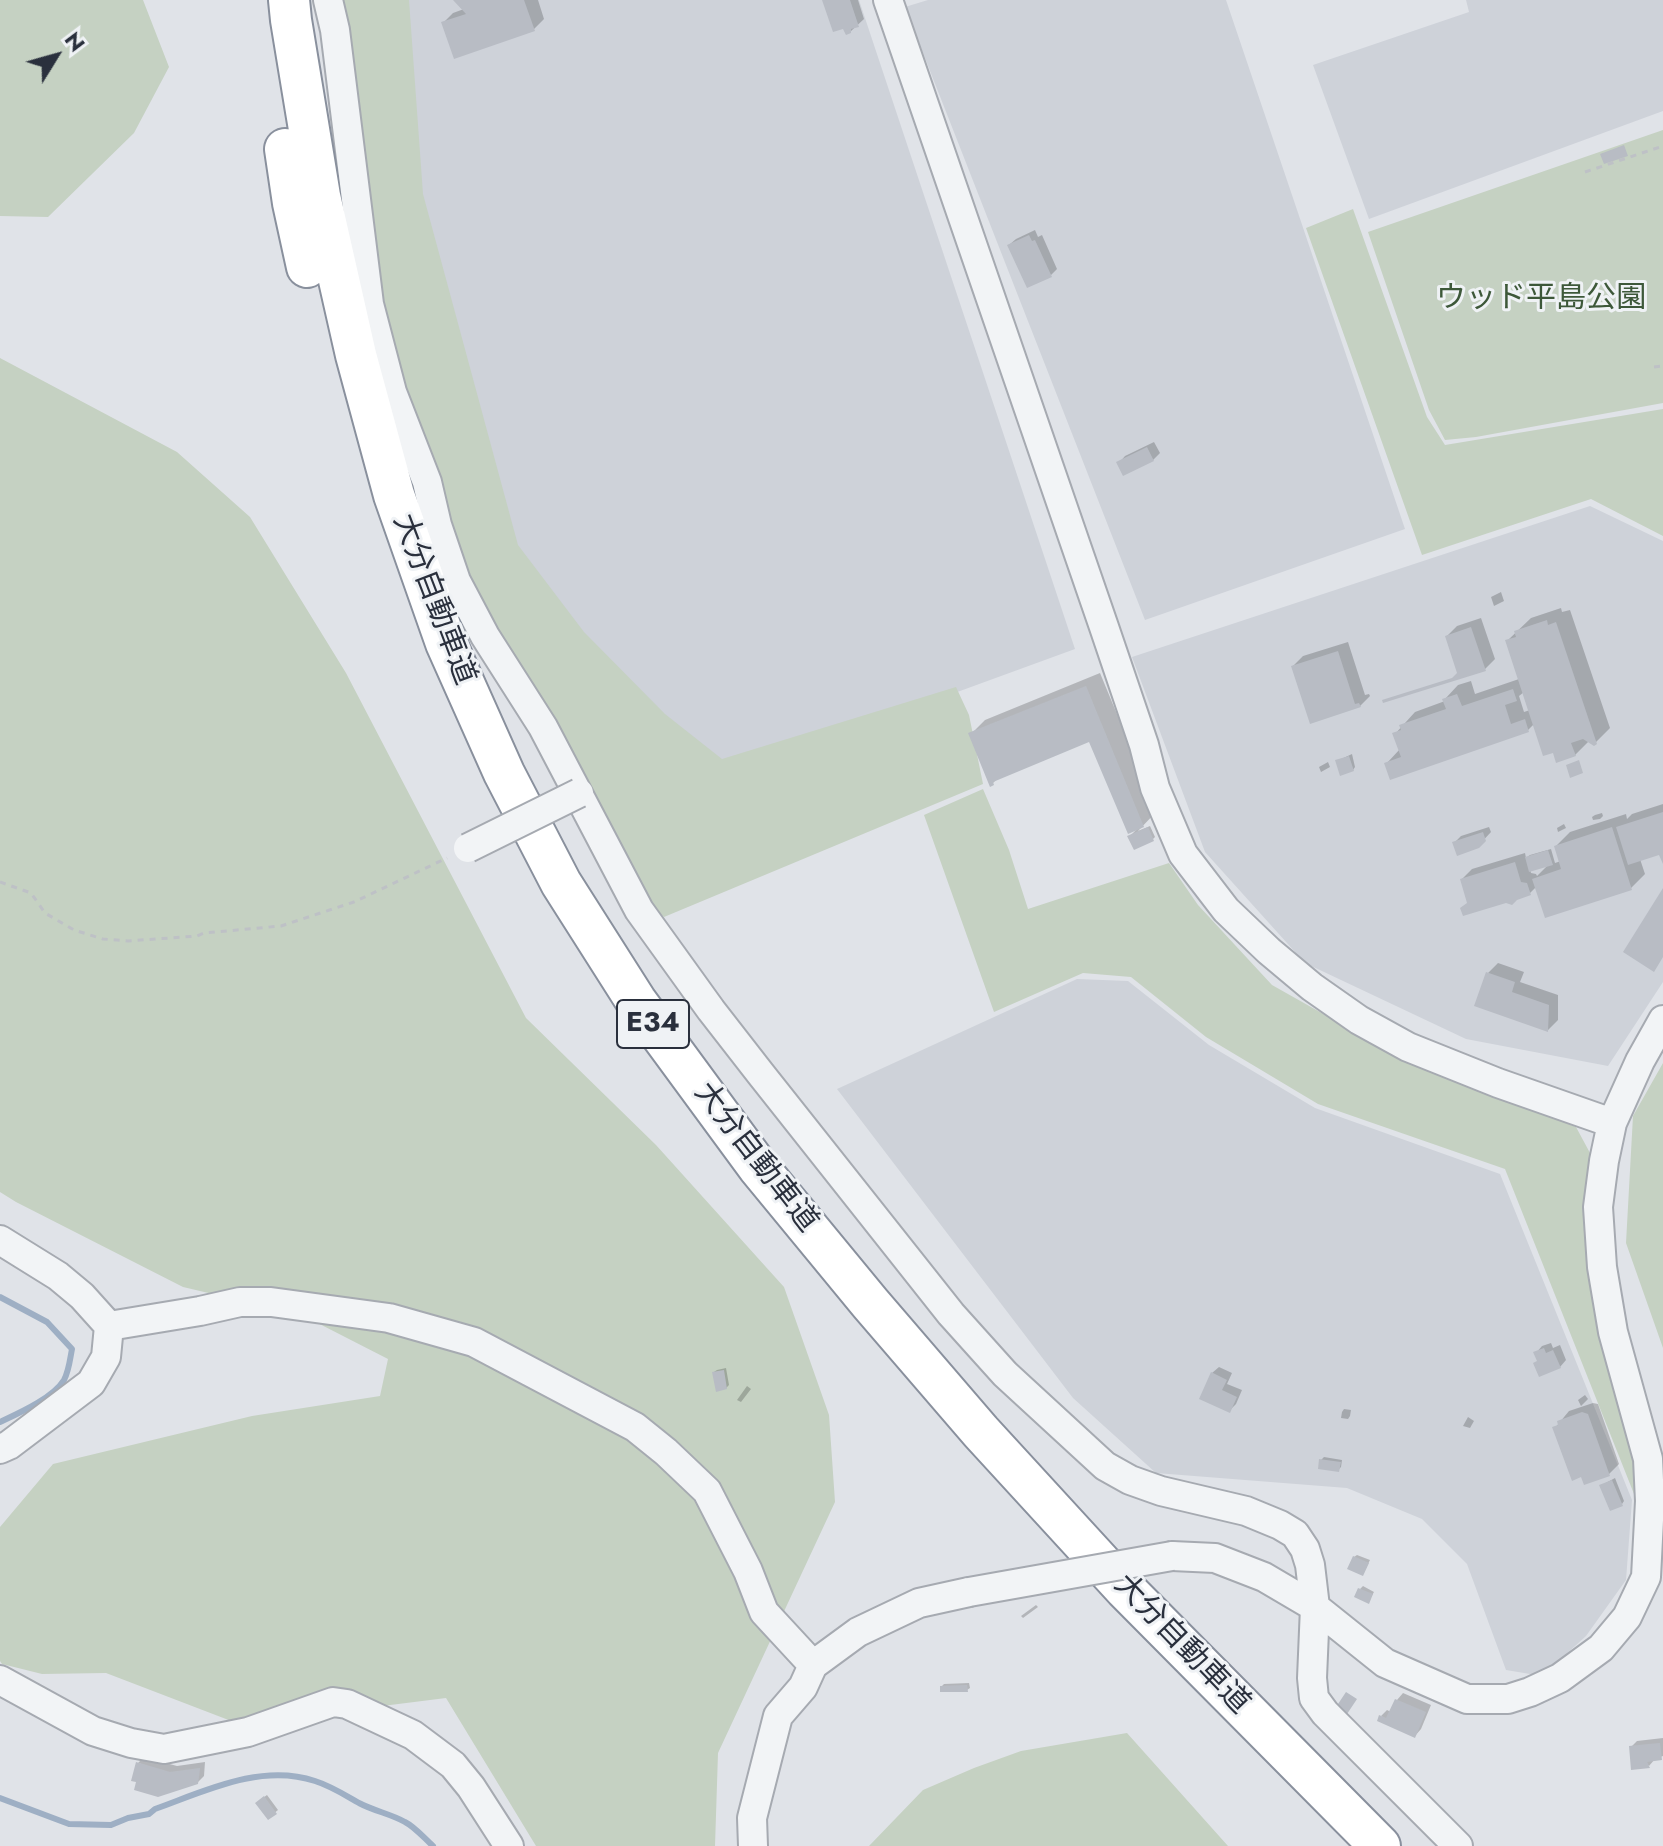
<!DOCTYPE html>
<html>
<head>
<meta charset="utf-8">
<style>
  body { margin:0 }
  #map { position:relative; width:1663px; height:1846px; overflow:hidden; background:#e0e3e8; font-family:Jost,sans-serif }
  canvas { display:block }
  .north { position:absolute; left:16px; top:16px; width:80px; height:80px; -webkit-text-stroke:6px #eff2f5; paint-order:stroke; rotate:53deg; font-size:22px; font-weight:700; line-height:32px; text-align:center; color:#2a303d }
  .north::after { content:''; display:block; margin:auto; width:28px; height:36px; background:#2a303d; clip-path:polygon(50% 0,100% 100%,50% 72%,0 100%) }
</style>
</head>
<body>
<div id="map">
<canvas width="1663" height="1846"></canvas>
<div class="north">N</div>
</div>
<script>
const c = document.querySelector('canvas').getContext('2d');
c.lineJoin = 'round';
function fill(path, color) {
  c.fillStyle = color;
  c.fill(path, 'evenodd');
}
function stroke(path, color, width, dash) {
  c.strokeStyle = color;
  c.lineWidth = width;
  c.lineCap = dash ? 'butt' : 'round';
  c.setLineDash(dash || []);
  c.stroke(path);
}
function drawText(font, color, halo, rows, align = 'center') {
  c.font = font + ' Jost,"Noto Sans JP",sans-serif';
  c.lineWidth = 6;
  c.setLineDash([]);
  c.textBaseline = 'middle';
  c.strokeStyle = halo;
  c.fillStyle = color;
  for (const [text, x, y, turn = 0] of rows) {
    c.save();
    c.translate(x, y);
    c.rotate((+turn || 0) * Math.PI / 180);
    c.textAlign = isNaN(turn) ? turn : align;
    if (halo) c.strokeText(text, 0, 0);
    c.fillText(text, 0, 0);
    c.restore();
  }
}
fill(new Path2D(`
  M 397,0 L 859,0 L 1075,649 L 700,786 L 500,563 L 413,248 Z
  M 928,0 L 1226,0 L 1405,529 L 1145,620 L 905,7 Z
  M 1466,0 L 1663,0 L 1663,111 L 1369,219 L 1313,65 L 1469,12 Z
  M 1590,506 L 1663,541 L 1663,982 L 1608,1066 L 1466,1039 L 1305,963 L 1205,852 L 1132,657 Z
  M 1077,979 L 1128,981 L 1209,1045 L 1315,1108 L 1500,1174 L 1632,1500 L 1626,1580 L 1586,1636 L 1542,1676 L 1506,1670 L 1467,1564 L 1422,1519 L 1347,1488 L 1156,1473 L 1073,1398 L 837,1089 Z`), '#ced2d9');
fill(new Path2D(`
  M 0,0 L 143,0 L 169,67 L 134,133 L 48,217 L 0,216 Z
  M 337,0 L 409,0 L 423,194 L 518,545 L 584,632 L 665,714 L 722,759 L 956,687 L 969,715 L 983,784 L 664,917 L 650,905 L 479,617 L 434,487 L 380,308 Z
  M 1663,130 L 1663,403 L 1476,437 L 1445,440 L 1429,410 L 1368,232 Z
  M 1353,209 L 1427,417 L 1445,445 L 1663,409 L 1663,536 L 1591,499 L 1422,555 L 1306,228 Z
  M 0,358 L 177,452 L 250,517 L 346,673 L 526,1018 L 656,1145 L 784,1287 L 829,1415 L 835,1502 L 718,1753 L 715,1846 L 536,1846 L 446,1698 L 239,1724 L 106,1673 L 42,1674 L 2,1664 L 0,1661 L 0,1527 L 53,1464 L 252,1416 L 380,1396 L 388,1359 L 302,1315 L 183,1287 L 16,1202 L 0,1192 Z
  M 983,789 L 1009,850 L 1028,909 L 1169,863 L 1198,905 L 1272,985 L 1389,1051 L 1576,1127 L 1590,1153 L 1591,1219 L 1606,1340 L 1641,1494 L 1636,1499 L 1505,1169 L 1318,1104 L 1206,1037 L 1131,977 L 1083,973 L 994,1012 L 924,815 Z
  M 1663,1063 L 1663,1348 L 1626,1243 L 1633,1116 Z
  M 1127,1733 L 1228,1846 L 869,1846 L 923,1790 L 974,1768 L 1021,1751 Z`), '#c5d1c2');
fill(new Path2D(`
  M 456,0 L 538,0 L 544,19 L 534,29 L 443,23 L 453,13 L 464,9 Z
  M 824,0 L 858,0 L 864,19 L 850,32 Z
  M 1035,230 L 1038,237 L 1042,235 L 1057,269 L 1051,275 L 1009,245 L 1016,239 Z
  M 1154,442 L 1160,453 L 1153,460 L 1119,463 L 1125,456 Z
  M 1501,592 L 1504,601 L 1494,606 L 1491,597 Z
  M 1561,608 L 1562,612 L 1570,610 L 1610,728 L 1596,742 L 1589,741 L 1575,755 L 1534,724 L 1528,730 L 1387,763 L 1400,749 L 1395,734 L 1415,712 L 1445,701 L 1445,699 L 1458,685 L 1471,681 L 1475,694 L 1519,679 L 1507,641 L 1531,618 ZM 1524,692 L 1530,710 L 1524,712 L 1519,696 Z
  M 1481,618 L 1495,659 L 1485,669 L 1459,674 L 1447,636 L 1457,626 Z
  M 1348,642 L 1365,695 L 1369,694 L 1370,696 L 1360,706 L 1311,721 L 1293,666 L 1303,656 Z
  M 1100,673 L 1157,811 L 1138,831 L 1150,826 L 1155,837 L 1153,839 L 1130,836 L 1139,827 L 1091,739 L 999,777 L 993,783 L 971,734 L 985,720 Z
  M 1352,754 L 1355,767 L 1353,770 L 1337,761 Z
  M 1328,762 L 1330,767 L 1321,772 L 1319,767 Z
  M 1663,804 L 1663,859 L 1661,852 L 1640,859 L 1645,874 L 1631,888 L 1537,886 L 1530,893 L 1469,902 L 1462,879 L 1472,869 L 1525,853 L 1526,858 L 1530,855 L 1551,849 L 1555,863 L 1561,861 L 1556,846 L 1570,832 L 1626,814 L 1627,819 L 1632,814 ZM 1550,863 L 1537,876 L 1536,874 L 1531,873 L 1530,869 Z
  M 1602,813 L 1603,816 L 1600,819 L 1593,820 L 1592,817 L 1595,815 Z
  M 1564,824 L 1566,828 L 1558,832 L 1557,828 Z
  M 1489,827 L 1491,832 L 1478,846 L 1454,843 L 1461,836 Z
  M 1498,963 L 1524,972 L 1520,982 L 1558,995 L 1558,1020 L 1548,1030 L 1488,973 Z
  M 1551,1343 L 1553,1348 L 1560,1345 L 1566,1360 L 1560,1367 L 1539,1360 L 1536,1353 L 1542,1346 Z
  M 1219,1367 L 1232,1373 L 1227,1384 L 1242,1390 L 1236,1404 L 1230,1410 L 1212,1373 Z
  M 726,1368 L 729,1385 L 726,1388 L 714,1372 L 717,1370 Z
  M 747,1386 L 751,1389 L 741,1402 L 737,1400 Z
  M 1585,1395 L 1588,1399 L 1581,1406 L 1578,1400 Z
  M 1593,1403 L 1598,1404 L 1619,1464 L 1609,1474 L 1585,1483 L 1555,1428 L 1569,1411 Z
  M 1344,1409 L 1351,1410 L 1350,1416 L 1348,1419 L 1341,1418 L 1342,1412 Z
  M 1468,1417 L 1474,1421 L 1470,1428 L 1463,1426 Z
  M 1324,1457 L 1342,1460 L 1341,1467 L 1338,1470 L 1321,1460 Z
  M 1615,1478 L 1624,1501 L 1622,1504 L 1602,1485 Z
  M 1357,1555 L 1370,1560 L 1363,1574 L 1354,1557 Z
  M 1363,1586 L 1374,1592 L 1369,1601 L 1360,1589 Z
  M 1036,1605 L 1038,1607 L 1023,1618 L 1021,1616 Z
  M 969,1683 L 970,1688 L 967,1690 L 942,1686 L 944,1684 Z
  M 1403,1693 L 1431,1705 L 1421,1729 L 1415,1736 L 1381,1716 L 1387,1710 L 1391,1712 L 1397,1700 Z
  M 1663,1738 L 1663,1756 L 1655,1759 L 1649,1766 L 1631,1747 L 1637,1741 Z
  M 144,1757 L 177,1766 L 205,1762 L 204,1776 L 197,1783 L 138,1763 Z
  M 267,1795 L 278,1810 L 268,1818 L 260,1800 Z`), '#0003');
stroke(new Path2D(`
  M 0,1297 L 47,1322 L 72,1349 C 70,1359 69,1371 64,1380 C 53,1398 19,1413 0,1422
  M 0,1798 L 69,1824 L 111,1825 L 128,1818 L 149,1814 L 155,1809 C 205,1791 261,1763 315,1781 C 331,1786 345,1795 359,1803 C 374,1811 391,1814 405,1822 C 415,1827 424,1838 433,1846`), '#9eafc4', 6);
fill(new Path2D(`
  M 453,0 L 524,0 L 535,31 L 454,59 L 441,22 L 466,14 Z
  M 822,0 L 850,0 L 859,27 L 851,29 L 851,33 L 846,35 L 843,29 L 833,32 Z
  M 1624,145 L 1628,156 L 1604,164 L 1600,154 Z
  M 1029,235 L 1032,241 L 1035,240 L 1052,277 L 1027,288 L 1007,245 Z
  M 1147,447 L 1154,461 L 1123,476 L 1116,462 Z
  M 1547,620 L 1548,625 L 1556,622 L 1597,744 L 1594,746 L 1583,739 L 1571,743 L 1576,756 L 1556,763 L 1553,753 L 1543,756 L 1505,640 L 1516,637 L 1514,631 Z
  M 1471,627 L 1486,671 L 1383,703 L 1382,700 L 1452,678 L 1457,673 L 1445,636 Z
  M 1338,651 L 1355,704 L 1359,703 L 1361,707 L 1310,724 L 1291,666 Z
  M 1086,686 L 1144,827 L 1128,834 L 1089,742 L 993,782 L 994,785 L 990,787 L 968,733 Z
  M 1513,689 L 1517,701 L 1505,705 L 1511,724 L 1525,719 L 1529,732 L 1390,780 L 1384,763 L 1401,757 L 1392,733 L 1401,730 L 1399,725 L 1446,709 L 1442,699 L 1457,694 L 1462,706 Z
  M 1349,756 L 1354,771 L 1340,776 L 1335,760 Z
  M 1579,760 L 1583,773 L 1570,778 L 1566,765 Z
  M 1663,812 L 1663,864 L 1659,855 L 1628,865 L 1616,827 Z
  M 1148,827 L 1154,841 L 1134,850 L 1127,836 Z
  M 1612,827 L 1632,890 L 1545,918 L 1532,879 L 1561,869 L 1554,846 Z
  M 1483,832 L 1486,841 L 1479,848 L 1457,856 L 1452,842 Z
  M 1548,850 L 1553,865 L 1529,872 L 1525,857 Z
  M 1515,862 L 1521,882 L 1527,883 L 1531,895 L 1517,900 L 1512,905 L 1506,903 L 1463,916 L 1460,908 L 1467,903 L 1460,879 Z
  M 1663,888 L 1663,957 L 1654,972 L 1623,952 Z
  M 1486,972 L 1515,982 L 1512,992 L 1549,1005 L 1548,1032 L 1474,1006 Z
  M 1544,1348 L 1546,1353 L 1553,1350 L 1561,1368 L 1539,1377 L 1533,1363 L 1537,1361 L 1533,1352 Z
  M 724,1370 L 727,1389 L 716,1392 L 712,1372 Z
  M 1211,1372 L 1227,1380 L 1222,1390 L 1237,1397 L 1230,1413 L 1199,1399 Z
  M 1582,1412 L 1588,1414 L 1610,1476 L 1584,1485 L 1581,1477 L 1572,1481 L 1552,1427 L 1558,1425 L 1557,1421 Z
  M 1319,1459 L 1341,1462 L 1339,1472 L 1318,1469 Z
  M 1612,1480 L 1623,1506 L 1610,1511 L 1599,1485 Z
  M 1353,1556 L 1369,1563 L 1363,1576 L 1347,1569 Z
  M 1358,1588 L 1373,1594 L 1369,1604 L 1354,1597 Z
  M 967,1685 L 968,1692 L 940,1692 L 940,1686 Z
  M 1346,1692 L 1357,1699 L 1347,1714 L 1336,1707 Z
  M 1395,1699 L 1426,1712 L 1415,1738 L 1377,1721 L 1379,1715 L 1386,1718 Z
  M 1660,1743 L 1662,1760 L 1647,1762 L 1650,1768 L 1631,1770 L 1629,1746 Z
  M 136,1762 L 170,1772 L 200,1768 L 198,1784 L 158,1797 L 134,1790 L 136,1782 L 131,1781 Z
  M 264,1796 L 277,1814 L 268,1820 L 255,1803 Z`), '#b8bcc4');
const minor = new Path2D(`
  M 328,0 L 335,30 L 369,304 L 392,392 L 427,482 L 437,525 L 456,581 L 485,636 L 543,727 L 639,910 L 711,1010 L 760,1073 L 951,1314 L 1005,1374 L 1105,1466 L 1130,1480 L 1161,1491 L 1246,1511 L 1280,1525 L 1295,1534 L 1305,1549 L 1310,1565 L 1315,1607 L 1312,1678 L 1314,1698 L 1325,1713 L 1458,1846
  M 888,0 L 1104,627 L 1144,745 L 1155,788 L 1183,854 L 1226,910 L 1269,951 L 1312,987 L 1359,1020 L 1408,1047 L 1498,1083 L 1612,1123
  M 0,1240 L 58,1276 L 82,1296 L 109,1326 L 106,1357 L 91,1383 L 9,1445 L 0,1449
  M 109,1326 L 200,1311 L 240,1302 L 271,1302 L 389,1318 L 474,1342 L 635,1427 L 666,1452 L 707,1491 L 748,1571 L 764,1612 L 813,1665
  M 1172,1556 L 1215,1558 L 1264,1577 L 1315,1607 L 1385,1663 L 1467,1699 L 1508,1699 L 1530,1692 L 1560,1678 L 1601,1648 L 1627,1617 L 1646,1577 L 1650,1501 L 1648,1459 L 1613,1332 L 1602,1267 L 1598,1207 L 1604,1161 L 1612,1123 L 1640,1061 L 1663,1020
  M 0,1680 L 93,1731 L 131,1743 L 164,1749 L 248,1732 L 333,1702 L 347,1704 L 413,1735 L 453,1765 L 471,1787 L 509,1846
  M 753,1846 L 752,1818 L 778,1716 L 803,1687 L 813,1665 L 858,1632 L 919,1603 L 969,1592`);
const highway = new Path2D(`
  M 289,0 L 291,20 L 320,196 L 356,355 L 394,495 L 446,643 L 504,773 L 561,883 L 636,1001 L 758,1167 L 870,1303 L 981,1432 L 1125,1589 L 1380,1846
  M 285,149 L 293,203 L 307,267`);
stroke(minor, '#a6aab1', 32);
stroke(highway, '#89909d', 44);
stroke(new Path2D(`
  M 1585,172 L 1663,146
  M 1654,367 L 1663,366
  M 0,882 L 31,893 L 45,913 L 74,930 L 103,939 L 128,941 L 197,936 L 204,933 L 281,926 L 354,902 L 447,858`), '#bec1c6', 3, [6, 6]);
stroke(minor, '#f2f4f6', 28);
stroke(highway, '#fff', 40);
const minorBridge = new Path2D(`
  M 468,848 L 579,793
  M 969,1592 L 1172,1556`);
stroke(minorBridge, '#a6aab1', 32, []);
stroke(minorBridge, '#f2f4f6', 28);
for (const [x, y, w] of [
  [653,1024,72]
]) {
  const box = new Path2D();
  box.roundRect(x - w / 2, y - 24, w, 48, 6);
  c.fillStyle = '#eff2f5';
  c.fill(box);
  stroke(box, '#2a303d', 2);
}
drawText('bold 28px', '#2a303d', null, [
  ["E34",653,1024]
]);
drawText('30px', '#3d5839', '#eff2f5', [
  ["ウッド平島公園",1541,300]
]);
drawText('30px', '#2a303d', '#eff2f5', [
  ["大分自動車道",433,600,69],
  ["大分自動車道",755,1158,52],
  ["大分自動車道",1181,1645,46]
]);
</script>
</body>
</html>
